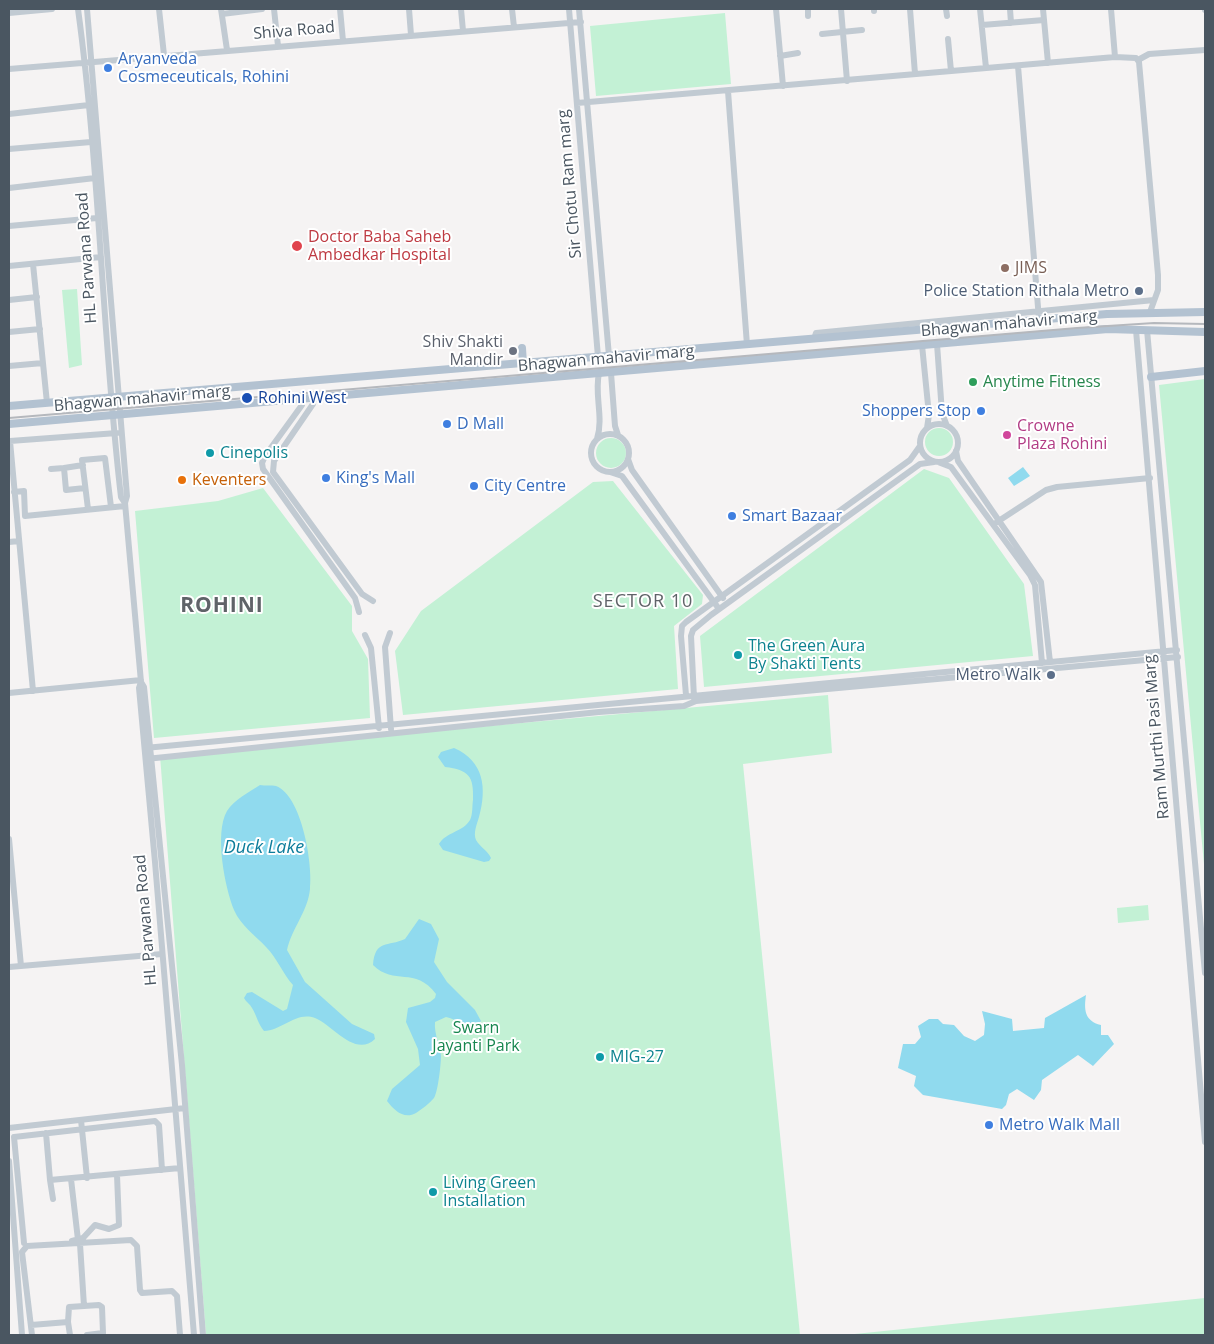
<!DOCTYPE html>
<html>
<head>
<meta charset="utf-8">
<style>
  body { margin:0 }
  #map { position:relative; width:1214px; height:1344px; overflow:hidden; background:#f5f3f3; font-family:"Open Sans",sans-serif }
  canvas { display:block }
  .frame { position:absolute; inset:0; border:10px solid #4a5661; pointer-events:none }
</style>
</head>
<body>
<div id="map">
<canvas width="1214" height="1344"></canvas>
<div class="frame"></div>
</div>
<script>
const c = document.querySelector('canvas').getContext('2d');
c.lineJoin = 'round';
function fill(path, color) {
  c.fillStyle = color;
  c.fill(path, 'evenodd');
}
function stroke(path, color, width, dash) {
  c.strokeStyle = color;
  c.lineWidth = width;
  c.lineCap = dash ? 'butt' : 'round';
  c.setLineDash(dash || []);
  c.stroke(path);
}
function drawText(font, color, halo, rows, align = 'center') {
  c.font = font + ' "Open Sans",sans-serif';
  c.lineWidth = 4;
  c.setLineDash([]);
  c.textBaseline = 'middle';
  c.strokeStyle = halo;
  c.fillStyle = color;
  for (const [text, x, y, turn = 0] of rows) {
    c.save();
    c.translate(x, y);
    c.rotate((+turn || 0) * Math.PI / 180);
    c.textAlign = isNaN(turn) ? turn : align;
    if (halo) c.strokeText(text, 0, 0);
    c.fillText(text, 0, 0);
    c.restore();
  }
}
fill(new Path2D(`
  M 725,13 L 731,84 L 596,96 L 590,26 Z
  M 77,289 L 82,365 L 69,368 L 62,290 Z
  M 1205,379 L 1205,875 L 1159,385 Z
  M925 442a14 14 0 1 1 28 0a14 14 0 1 1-28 0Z
  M596 453a15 15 0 1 1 30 0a15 15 0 1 1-30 0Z
  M 924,469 L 949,478 L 1024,584 L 1033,656 L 704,687 L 700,636 Z
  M 613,481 L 703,595 L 702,604 L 674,626 L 678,689 L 403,715 L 395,651 L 421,611 L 593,482 Z
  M 263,488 L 352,606 L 352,631 L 368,659 L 370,718 L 154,738 L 135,511 L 218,501 Z
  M 828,695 L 832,753 L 743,764 L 800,1335 L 206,1335 L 160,756 Z
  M 1148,905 L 1149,920 L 1118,923 L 1117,908 Z
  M 1205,1298 L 1205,1335 L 845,1335 Z`), '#c3f1d5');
fill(new Path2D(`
  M 1023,467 L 1030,476 L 1014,486 L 1008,478 Z
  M 454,748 C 484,761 487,788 479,817 C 477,824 473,833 476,840 C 480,847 488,851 491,858 L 489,861 L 484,862 L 443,850 L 439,844 C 446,832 463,832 470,820 C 473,814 472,806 473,800 C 474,776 469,770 445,767 L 438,757 L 441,752 Z
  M 260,785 C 265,786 272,785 276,786 C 302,796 313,864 310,889 C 308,911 292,928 287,950 L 305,982 L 352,1024 L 374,1034 L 375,1039 C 355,1058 333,1025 315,1018 C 296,1011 283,1030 264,1031 C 258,1024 257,1016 252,1008 C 250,1004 246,1002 244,998 L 247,993 L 252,992 L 283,1011 L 287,1009 L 293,985 C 283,974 277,958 266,947 C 255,935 241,926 234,910 C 225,888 214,833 227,811 C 234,800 249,792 260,785 Z
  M 419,919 L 431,924 L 439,939 L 434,962 L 447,982 L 475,1010 L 481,1021 L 476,1027 C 466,1027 456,1019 446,1017 L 435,1022 C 434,1035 440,1044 441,1056 C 441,1064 438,1092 434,1098 C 429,1104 422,1109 416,1113 C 404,1120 394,1110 387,1101 L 392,1089 L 420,1065 L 418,1049 L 406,1022 L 408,1008 L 430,1002 L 435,998 L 436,994 C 415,966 394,986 373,965 C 375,939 388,947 405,939 Z
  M 1086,995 C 1084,1009 1084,1021 1101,1025 L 1101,1035 L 1108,1035 L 1114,1044 L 1093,1066 L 1078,1055 L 1042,1080 L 1041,1090 L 1034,1100 L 1017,1089 L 1009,1094 L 1006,1105 L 1002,1109 L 923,1095 L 914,1086 L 916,1076 L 898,1068 L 903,1044 L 915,1044 L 921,1037 L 918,1026 L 929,1019 L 938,1019 L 943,1024 L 954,1025 L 964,1036 L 975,1041 L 984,1035 L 985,1024 L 982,1011 L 1012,1019 L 1013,1031 L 1044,1028 L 1045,1018 Z`), '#90daee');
stroke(new Path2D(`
  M 78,9 C 100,171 102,335 121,497 L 125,503
  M 87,9 L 127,496 L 125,503 L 141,682 L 139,688 L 155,862 L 194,1335
  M 159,9 L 164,55
  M 221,9 L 227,50
  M 274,9 L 278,46
  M 340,9 L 343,41
  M 409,9 L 411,35
  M 461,9 L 463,31
  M 512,9 L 514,27
  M 569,9 L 598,357
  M 579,9 L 609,356
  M 776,9 L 783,86
  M 808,9 L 808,16
  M 841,9 L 847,81
  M 874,9 L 874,11
  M 910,9 L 915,74
  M 946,9 L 947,16
  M 980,9 L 986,68
  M 1010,9 L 1011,23
  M 1043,9 L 1048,63
  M 1111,9 L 1115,57
  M 1205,9 L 1205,10
  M 9,13 L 52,9
  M 222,14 L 262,9
  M 982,25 L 1044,20
  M 822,34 L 862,30
  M 948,39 L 951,71
  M 780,56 L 798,53
  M 1138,60 L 1149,54 L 1205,50
  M 1018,66 L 1039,319
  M 9,69 L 581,22
  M 728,91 L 747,345
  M 577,103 L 1115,57 L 1136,58 L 1139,62 L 1158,275 L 1158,290 L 1150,312
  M 9,114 L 89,105
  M 9,149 L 91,142
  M 9,188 L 95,178
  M 9,226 L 97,218
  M 33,264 L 47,403
  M 9,266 L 101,257
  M 9,300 L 37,297
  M 1136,330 L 1205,1142
  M 1147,330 L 1205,973
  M 9,332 L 40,329
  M 814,339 L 816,333 L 1154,300
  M 937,344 L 942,413 L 947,426
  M 922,345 L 929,415 L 927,428
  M 9,366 L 43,363
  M 611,373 L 615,426 L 618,435
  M 313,404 L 274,461 L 273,472 L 362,594 L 373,601
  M 302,405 L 265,456 L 262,463 L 263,469 L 355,598 L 359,612
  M920 443a19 19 0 1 1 38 0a19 19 0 1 1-38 0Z
  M591 453a19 19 0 1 1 38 0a19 19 0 1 1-38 0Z
  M 597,439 C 604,417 594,395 599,373
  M 956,451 L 958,461 L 1041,582 L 1050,662
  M 628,459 L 632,470 L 723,598
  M 938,462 L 951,467 L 1030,575 L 1035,585 L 1042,663
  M 64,468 L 83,465
  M 51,469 L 64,468 L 66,490 L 85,488
  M 610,472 L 622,476 L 719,609
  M 14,492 L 24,491 L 25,516 L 125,506
  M 88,509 L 82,460 L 105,458 L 111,507
  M 997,522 L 1046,490 L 1057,487 L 1150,478
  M 9,542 L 19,541
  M 390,633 L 385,647 L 391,729
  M 365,635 L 371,648 L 379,728
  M 141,682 L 144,687 L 182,1065 L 203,1335
  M 33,691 L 10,441 L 117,433
  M 9,693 L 141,680
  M 686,695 L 681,636 L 682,626 L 686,622 L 910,460 L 920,446
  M 694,698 L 691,636 L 693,630 L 711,615 L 920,464 L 934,462
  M 145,748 L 1177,650
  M 146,759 L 599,712 L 684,706 L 696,701 L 1178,657
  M 9,839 L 21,966
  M 9,967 L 162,954
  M 81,1120 L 87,1178
  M 9,1128 L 185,1108
  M 46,1133 L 50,1180 L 180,1168
  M 9,1161 L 22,1335
  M 71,1179 L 78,1240
  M 50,1180 L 53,1199
  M 72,1241 L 83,1238 L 95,1225 L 109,1229 L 119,1225 L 117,1175
  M 24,1243 L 14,1137 L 155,1121 L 159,1125 L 162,1170
  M 84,1306 L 99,1305 L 102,1307 L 103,1333 L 87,1335
  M 68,1322 L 69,1307 L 84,1306 L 80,1244
  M 31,1325 L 68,1322 L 70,1335
  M 32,1335 L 22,1252 L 27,1246 L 131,1240 L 137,1246 L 140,1290 L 142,1293 L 172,1291 L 177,1296 L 180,1335`), '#c1cad2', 6);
stroke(new Path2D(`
  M 522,348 L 523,364
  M 1151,377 L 1205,371
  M 9,406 L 1107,314 L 1205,312
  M 9,424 L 1108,329 L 1205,332`), '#b3c2d1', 8);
stroke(new Path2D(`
  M 9,418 L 1077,328 L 1154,323 L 1205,324`), '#b5b8bd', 2);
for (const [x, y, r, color] of [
  [108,68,5,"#3f7fe0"],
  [297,246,6,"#e0444e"],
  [1005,268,5,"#8d6e63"],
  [1139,291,5,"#5c6f8a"],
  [513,351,5,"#6b7280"],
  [973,382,5,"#2e9e5b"],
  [247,398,6,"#1a4fb4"],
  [981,411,5,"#3f7fe0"],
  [447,424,5,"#3f7fe0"],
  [1007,435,5,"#d1479c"],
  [210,453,5,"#0f9aa8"],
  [326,478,5,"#3f7fe0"],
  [182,480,5,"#e8710a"],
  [474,486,5,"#3f7fe0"],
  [732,516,5,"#3f7fe0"],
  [738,655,5,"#0f9aa8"],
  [1051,675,5,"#5c6f8a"],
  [600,1057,5,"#0f9aa8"],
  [989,1125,5,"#3f7fe0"],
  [433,1192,5,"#0f9aa8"]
]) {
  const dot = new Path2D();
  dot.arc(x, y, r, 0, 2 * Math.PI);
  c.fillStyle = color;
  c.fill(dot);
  stroke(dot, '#fff', 2);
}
drawText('16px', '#4a5661', '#fff', [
  ["Shiva Road",294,31,-5],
  ["Sir Chotu Ram marg",570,184,-95],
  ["HL Parwana Road",87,258,-94],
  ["Bhagwan mahavir marg",1009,324,-5],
  ["Bhagwan mahavir marg",606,359,-5],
  ["Bhagwan mahavir marg",142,399,-5],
  ["Ram Murthi Pasi Marg",1157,737,-95],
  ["HL Parwana Road",146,920,-95]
]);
drawText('16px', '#366cbe', '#fff', [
  ["Aryanveda",118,59],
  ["Cosmeceuticals, Rohini",118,77],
  ["Shoppers Stop",971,411,"right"],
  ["D Mall",457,424],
  ["King's Mall",336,478],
  ["City Centre",484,486],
  ["Smart Bazaar",742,516],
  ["Metro Walk Mall",999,1125]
], 'left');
drawText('16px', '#be3a42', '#fff', [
  ["Doctor Baba Saheb",308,237],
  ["Ambedkar Hospital",308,255]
], 'left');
drawText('16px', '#785e54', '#fff', [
  ["JIMS",1015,268]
], 'left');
drawText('16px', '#4e5e75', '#fff', [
  ["Police Station Rithala Metro",1129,291],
  ["Metro Walk",1041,675]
], 'right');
drawText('16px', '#5b616d', '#fff', [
  ["Shiv Shakti",503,342],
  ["Mandir",503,360]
], 'right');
drawText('16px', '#27864d', '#fff', [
  ["Anytime Fitness",983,382]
], 'left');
drawText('16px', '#164399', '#fff', [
  ["Rohini West",258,398]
], 'left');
drawText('16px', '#b23c85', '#fff', [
  ["Crowne",1017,426],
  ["Plaza Rohini",1017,444]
], 'left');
drawText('16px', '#0d838f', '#fff', [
  ["Cinepolis",220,453],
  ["The Green Aura",748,646],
  ["By Shakti Tents",748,664],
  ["MIG-27",610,1057],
  ["Living Green",443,1183],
  ["Installation",443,1201]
], 'left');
drawText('16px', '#c56008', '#fff', [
  ["Keventers",192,480]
], 'left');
drawText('16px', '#17864f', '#fff', [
  ["Swarn",476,1028],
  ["Jayanti Park",476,1046]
]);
c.letterSpacing = '1px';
drawText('18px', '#5f6368', '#fff', [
  ["SECTOR 10",643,602]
]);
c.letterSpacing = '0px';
drawText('italic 18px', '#0c7c9b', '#fff', [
  ["Duck Lake",264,848]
]);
c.letterSpacing = '1px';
drawText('bold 21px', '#5f6368', '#fff', [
  ["ROHINI",222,606]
]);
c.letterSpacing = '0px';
</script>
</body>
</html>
